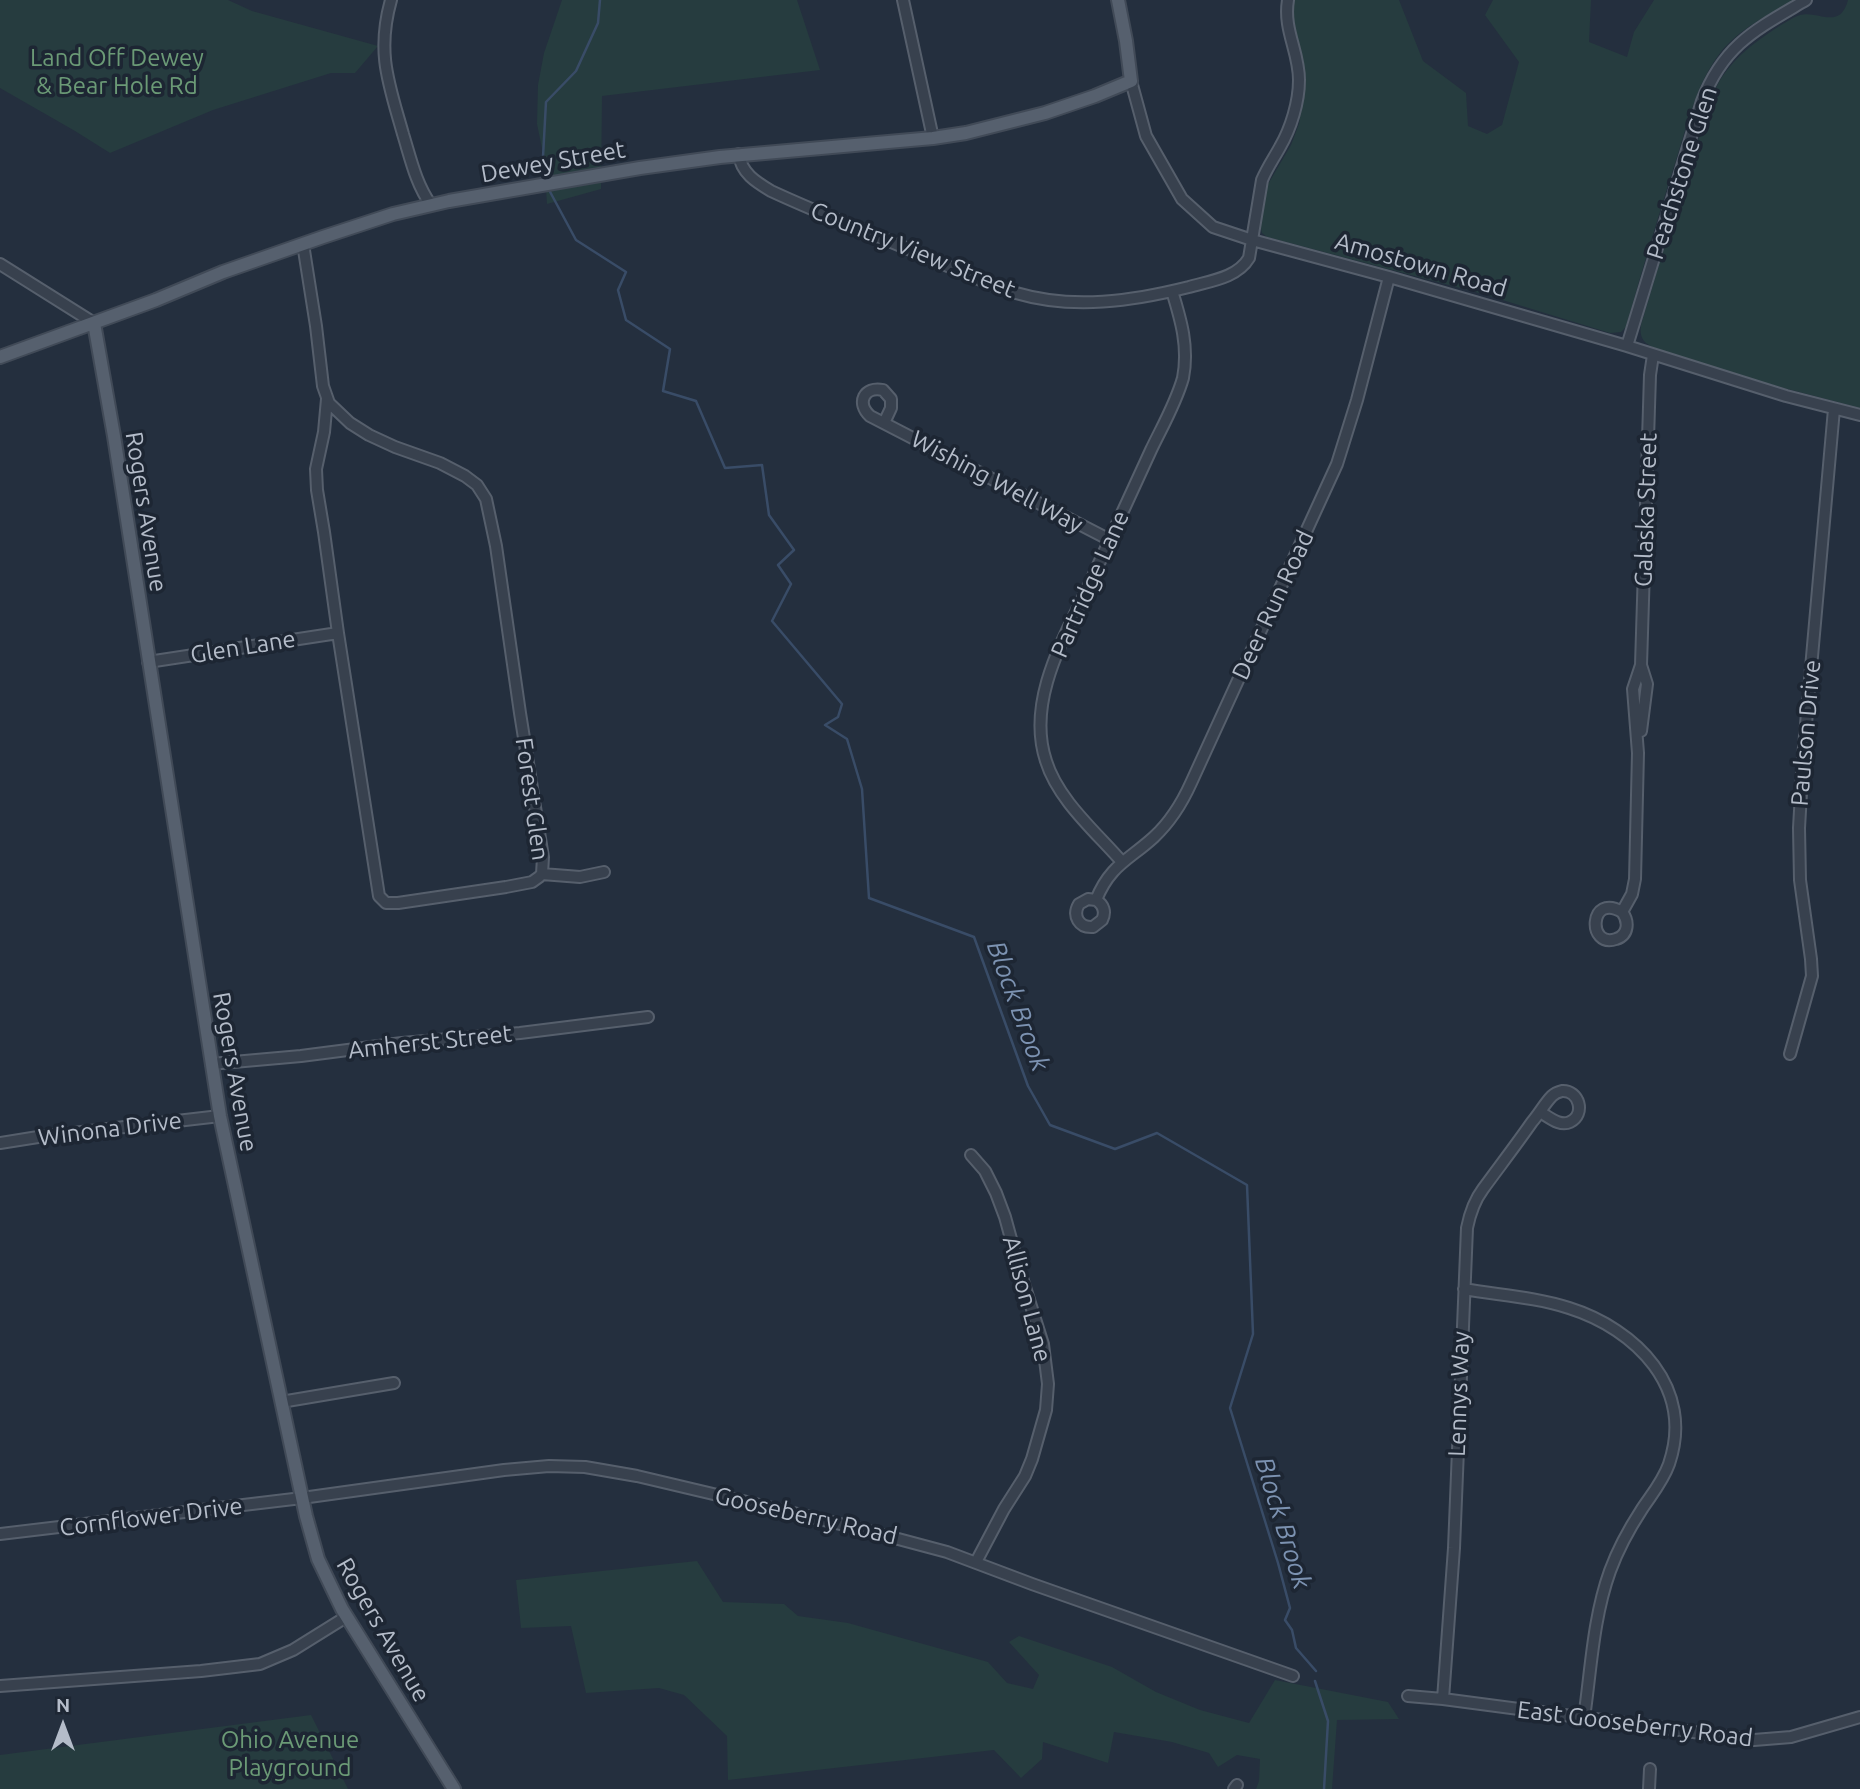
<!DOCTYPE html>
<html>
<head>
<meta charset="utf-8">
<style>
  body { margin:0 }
  #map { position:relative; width:1860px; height:1789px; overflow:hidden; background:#242f3e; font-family:Ubuntu,sans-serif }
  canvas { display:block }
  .north { position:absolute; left:28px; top:1691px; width:70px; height:70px; -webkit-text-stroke:5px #1d2633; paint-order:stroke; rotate:0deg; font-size:19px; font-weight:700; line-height:28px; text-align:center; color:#b4bcc9 }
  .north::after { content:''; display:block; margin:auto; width:24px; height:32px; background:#b4bcc9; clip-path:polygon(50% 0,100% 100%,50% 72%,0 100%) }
</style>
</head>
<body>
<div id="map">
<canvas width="1860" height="1789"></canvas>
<div class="north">N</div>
</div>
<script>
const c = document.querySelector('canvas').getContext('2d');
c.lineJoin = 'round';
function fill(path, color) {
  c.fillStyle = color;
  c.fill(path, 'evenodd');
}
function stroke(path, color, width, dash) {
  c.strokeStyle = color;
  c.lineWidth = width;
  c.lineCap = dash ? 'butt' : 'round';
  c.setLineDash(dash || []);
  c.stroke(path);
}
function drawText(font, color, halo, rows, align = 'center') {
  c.font = font + ' Ubuntu,sans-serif';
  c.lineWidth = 7;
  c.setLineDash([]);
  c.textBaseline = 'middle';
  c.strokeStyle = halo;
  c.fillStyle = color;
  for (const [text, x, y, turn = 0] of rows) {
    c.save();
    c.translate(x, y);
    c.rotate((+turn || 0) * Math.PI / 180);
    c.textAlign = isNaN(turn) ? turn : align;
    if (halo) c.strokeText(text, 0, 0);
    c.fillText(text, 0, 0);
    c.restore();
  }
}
fill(new Path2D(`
  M 0,0 L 228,0 L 252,11 L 378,46 L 355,73 L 331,73 L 213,110 L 110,153 L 75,131 L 0,88 Z
  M 562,0 L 797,0 L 820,70 L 602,96 L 601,189 L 547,204 L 544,158 L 537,124 L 538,85 L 544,53 Z
  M 1294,0 L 1399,0 L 1423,61 L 1466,93 L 1468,126 L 1487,134 L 1502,125 L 1519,62 L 1485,15 L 1493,0 L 1591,0 L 1589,42 L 1627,57 L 1634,32 L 1654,0 L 1794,0 C 1768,15 1739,29 1720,53 C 1697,83 1688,122 1677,157 C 1659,213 1642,270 1626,327 L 1621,332 L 1610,333 L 1483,294 L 1267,237 L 1262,233 L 1260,225 L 1267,186 L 1291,145 L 1299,124 L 1304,94 L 1305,77 L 1303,60 L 1292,22 Z
  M 1848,0 L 1860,0 L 1860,408 L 1765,383 L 1657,349 C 1645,344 1639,339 1641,325 C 1659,265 1676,206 1696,147 C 1705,121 1710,90 1728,69 C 1743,50 1761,38 1781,25 C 1787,22 1793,17 1800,15 C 1818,10 1840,31 1848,0 Z
  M 697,1561 L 723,1602 L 784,1604 L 798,1616 L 848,1623 L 988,1662 L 1007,1683 L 1033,1689 L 1039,1675 L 1009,1642 L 1019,1636 L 1112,1667 L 1156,1692 L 1200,1710 L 1249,1723 L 1275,1680 L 1388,1702 L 1399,1719 L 1337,1720 L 1332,1789 L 1256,1789 L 1259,1781 L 1260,1759 L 1237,1755 L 1218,1767 L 1209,1753 L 1172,1742 L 1114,1732 L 1108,1763 L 1043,1742 L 1042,1759 L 1021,1778 L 994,1750 L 728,1780 L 727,1736 L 684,1695 L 659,1688 L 586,1693 L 571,1626 L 521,1628 L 516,1580 Z
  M 311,1715 L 348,1789 L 0,1789 L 0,1755 Z`), '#263c3f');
stroke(new Path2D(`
  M 544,179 L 542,175 L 546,102 L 576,71 L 598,23 L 600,0
  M 548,188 L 576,240 L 626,272 L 618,290 L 626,320 L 670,349 L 663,391 L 696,401 L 725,468 L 762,465 L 769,515 L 794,550 L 778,565 L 791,584 L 772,621 L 842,704 L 838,717 L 825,725 L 847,739 L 862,789 L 869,898 L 974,937 L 1028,1086 L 1050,1125 L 1115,1149 L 1157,1133 L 1247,1185 L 1253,1334 L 1230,1408 L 1278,1563 L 1290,1608 L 1285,1620 L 1292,1630 L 1296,1648 L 1316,1671
  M 1315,1681 L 1328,1721 L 1324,1789`), '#394c67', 2.5);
const minor = new Path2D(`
  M 391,0 C 376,53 389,84 403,134 C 411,160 416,184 431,205
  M 903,0 L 933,138
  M 1131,81 L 1146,136 L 1182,199 L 1213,227 L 1252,240 L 1389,277 L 1627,346 L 1786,396 L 1860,415
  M 739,154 C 741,173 756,182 771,191 C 816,212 863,230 908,249 C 943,263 980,282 1016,293 C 1073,310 1133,301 1189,287 C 1210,281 1237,278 1249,258 L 1262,180 C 1267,168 1274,158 1280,147 C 1291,128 1299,102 1299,80 C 1299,51 1283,30 1288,0
  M 303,244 L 316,326 L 323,386 L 329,403 L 350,423 L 369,435 L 395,447 L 440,463 L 465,476 L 477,485 L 486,499 L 496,546 L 520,713 L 543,857 L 542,874 L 539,877 L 532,882 L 506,887 L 398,903 L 386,903 L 379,896 L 338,633 L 324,532 L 317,490 L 316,469 L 324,432 L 327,399
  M 0,264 L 94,323
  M 1627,346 L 1702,101 C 1724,44 1757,29 1806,0
  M 884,423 L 891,408 L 891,399 L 883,390 C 864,386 856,403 870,416 L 1110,540
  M 148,662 L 338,633
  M 1641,665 L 1647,684 L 1641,731
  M 1122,862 C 1096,832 1058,800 1046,761 C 1026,701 1064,638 1089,585 C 1110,540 1130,495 1151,450 C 1162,427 1176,403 1183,378 C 1189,347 1181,320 1172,291
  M 542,874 L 580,877 L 604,872
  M 1096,900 C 1104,905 1106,912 1102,920 L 1093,927 C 1079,928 1072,916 1079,904 L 1088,899 L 1096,900 C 1110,865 1129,860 1154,837 C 1170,822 1182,803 1191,783 L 1337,464 L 1357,400 L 1389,277
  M 1622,912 C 1629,921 1629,935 1616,939 C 1587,949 1589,892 1622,912 L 1632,894 L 1635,879 L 1638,753 L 1633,689 L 1641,665 L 1650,375 L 1653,355
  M 1790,1054 L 1812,976 L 1811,959 L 1800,880 L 1799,828 L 1803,758 L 1834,409
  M 211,1064 L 301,1056 L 402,1043 L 520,1033 L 648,1017
  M 0,1143 L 38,1137 L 220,1116
  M 971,1155 L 985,1171 L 996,1193 L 1005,1217 L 1019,1268 L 1043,1344 L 1048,1384 L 1046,1410 L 1032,1459 L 1025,1476 L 1004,1509 L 976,1562
  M 1464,1289 C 1498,1295 1535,1297 1569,1308 C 1636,1329 1695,1388 1669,1464 C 1663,1481 1652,1494 1642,1509 C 1629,1529 1618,1549 1610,1571 C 1593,1618 1591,1670 1584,1718
  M 281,1402 L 394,1383
  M 0,1534 L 302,1498 L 504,1470 L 549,1466 L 585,1467 L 637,1476 L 857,1528 L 947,1552 L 1032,1584 L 1293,1676
  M 0,1686 L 201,1671 L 260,1664 L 293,1650 L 346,1617
  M 1408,1696 L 1443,1699 L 1754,1740 L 1791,1737 L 1860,1717
  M 1443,1699 L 1454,1548 L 1467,1228 C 1470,1213 1474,1201 1483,1189 C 1499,1167 1516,1145 1532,1122 C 1539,1114 1545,1103 1552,1096 C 1555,1093 1558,1092 1562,1091 C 1579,1090 1586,1114 1570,1122 C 1560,1127 1549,1117 1540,1112
  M 1234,1789 L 1237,1785
  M 1649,1789 L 1650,1769`);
const major = new Path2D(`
  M 94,323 L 114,436 L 220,1116 L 306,1516 L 318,1559 L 342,1609 L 454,1789
  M 0,357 L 156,300 L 223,272 L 323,237 L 393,214 L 449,201 L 640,168 L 720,157 L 933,138 L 966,133 L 1045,113 L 1095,96 L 1131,81 L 1126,41 L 1118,0`);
stroke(minor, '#565f6c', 14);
stroke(major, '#414a57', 16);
stroke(minor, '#38414e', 10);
stroke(major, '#56606e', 12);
drawText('24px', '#6b9a76', '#1d2633', [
  ["Land Off Dewey",117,58],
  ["& Bear Hole Rd",117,86],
  ["Ohio Avenue",290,1740],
  ["Playground",290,1768]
]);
drawText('24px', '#b4bcc9', '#1d2633', [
  ["Dewey Street",553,162,-10],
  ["Peachstone Glen",1682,173,-72],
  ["Country View Street",913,250,22],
  ["Amostown Road",1421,265,16],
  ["Wishing Well Way",997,482,28],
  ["Galaska Street",1646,510,-88],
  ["Rogers Avenue",146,512,81],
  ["Partridge Lane",1090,584,-66],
  ["Deer Run Road",1273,605,-65],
  ["Glen Lane",243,647,-9],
  ["Paulson Drive",1806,733,-85],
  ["Forest Glen",532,799,82],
  ["Amherst Street",430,1042,-6],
  ["Rogers Avenue",235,1072,80],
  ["Winona Drive",110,1129,-7],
  ["Allison Lane",1027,1299,75],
  ["Lennys Way",1459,1394,-88],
  ["Gooseberry Road",806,1516,13],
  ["Cornflower Drive",151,1517,-7],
  ["Rogers Avenue",383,1630,60],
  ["East Gooseberry Road",1635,1724,7]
]);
drawText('italic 26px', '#7c92b1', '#1d2633', [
  ["Block Brook",1018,1006,70],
  ["Block Brook",1283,1523,73]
]);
</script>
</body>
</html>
